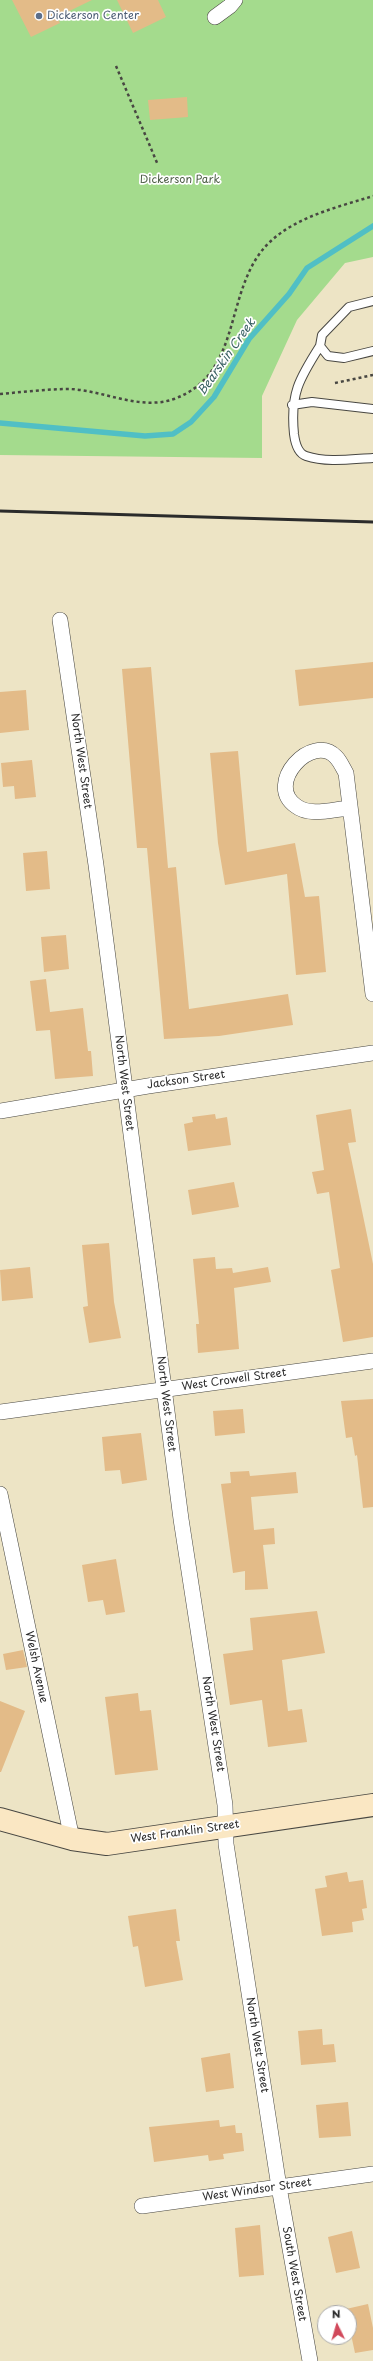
<!DOCTYPE html>
<html>
<head>
<meta charset="utf-8">
<style>
  body { margin:0 }
  #map { position:relative; width:373px; height:2361px; overflow:hidden; background:#ede4c5; font-family:"Playpen Sans",sans-serif }
  canvas { display:block }
  .north { position:absolute; left:317px; top:2305px; width:40px; height:40px; box-sizing:border-box; background:#fff; border:1px solid #aaa; border-radius:50%; rotate:355deg; font-size:11px; font-weight:700; line-height:16px; text-align:center; color:#2b2b2b }
  .north::after { content:''; display:block; margin:auto; width:14px; height:18px; background:#d1495b; clip-path:polygon(50% 0,100% 100%,50% 72%,0 100%) }
</style>
</head>
<body>
<div id="map">
<canvas width="373" height="2361"></canvas>
<div class="north">N</div>
</div>
<script>
const c = document.querySelector('canvas').getContext('2d');
c.lineJoin = 'round';
function fill(path, color) {
  c.fillStyle = color;
  c.fill(path, 'evenodd');
}
function stroke(path, color, width, dash) {
  c.strokeStyle = color;
  c.lineWidth = width;
  c.lineCap = dash ? 'butt' : 'round';
  c.setLineDash(dash || []);
  c.stroke(path);
}
function drawText(font, color, halo, rows, align = 'center') {
  c.font = font + ' "Playpen Sans",sans-serif';
  c.lineWidth = 3.5;
  c.setLineDash([]);
  c.textBaseline = 'middle';
  c.strokeStyle = halo;
  c.fillStyle = color;
  for (const [text, x, y, turn = 0] of rows) {
    c.save();
    c.translate(x, y);
    c.rotate((+turn || 0) * Math.PI / 180);
    c.textAlign = isNaN(turn) ? turn : align;
    if (halo) c.strokeText(text, 0, 0);
    c.fillText(text, 0, 0);
    c.restore();
  }
}
fill(new Path2D(`
  M 0,0 L 373,0 L 373,257 L 345,263 L 297,320 L 262,396 L 262,458 L 0,455 Z`), '#a4db8d');
stroke(new Path2D(`
  M 0,423 L 145,436 L 173,434 L 191,422 L 214,397 L 249,339 L 289,294 L 307,268 L 373,226`), '#50bfc5', 5.5);
fill(new Path2D(`
  M 12,0 L 92,0 L 57,17 L 60,23 L 31,37 Z
  M 117,0 L 158,0 L 166,17 L 133,33 Z
  M 187,97 L 188,117 L 150,120 L 148,100 Z
  M 373,662 L 373,698 L 299,706 L 295,670 Z
  M 151,667 L 168,868 L 176,867 L 189,1009 L 288,994 L 293,1025 L 219,1036 L 164,1039 L 147,848 L 137,848 L 122,669 Z
  M 26,690 L 29,730 L 0,733 L 0,692 Z
  M 238,751 L 247,852 L 295,843 L 305,897 L 319,896 L 326,972 L 296,975 L 287,874 L 225,885 L 218,843 L 210,753 Z
  M 32,760 L 36,797 L 15,799 L 14,786 L 3,787 L 1,763 Z
  M 47,851 L 50,889 L 26,891 L 23,853 Z
  M 66,935 L 69,969 L 44,972 L 41,937 Z
  M 46,979 L 50,1012 L 83,1008 L 88,1051 L 91,1051 L 93,1076 L 55,1079 L 50,1030 L 36,1031 L 30,981 Z
  M 351,1109 L 356,1142 L 348,1143 L 373,1264 L 373,1337 L 343,1342 L 331,1270 L 340,1268 L 329,1192 L 317,1194 L 312,1172 L 324,1170 L 316,1115 Z
  M 215,1114 L 216,1119 L 227,1117 L 231,1145 L 188,1151 L 184,1124 L 193,1122 L 192,1117 Z
  M 234,1182 L 239,1207 L 192,1215 L 188,1190 Z
  M 109,1243 L 114,1302 L 121,1338 L 89,1343 L 83,1307 L 88,1306 L 82,1245 Z
  M 215,1257 L 216,1269 L 232,1268 L 233,1273 L 268,1267 L 271,1282 L 234,1288 L 239,1349 L 198,1353 L 196,1324 L 199,1324 L 193,1259 Z
  M 30,1267 L 33,1298 L 2,1301 L 0,1270 Z
  M 373,1399 L 373,1507 L 363,1508 L 357,1455 L 355,1456 L 352,1437 L 346,1438 L 341,1401 Z
  M 243,1409 L 245,1433 L 215,1436 L 213,1411 Z
  M 141,1433 L 147,1480 L 122,1484 L 120,1470 L 105,1471 L 102,1437 Z
  M 249,1471 L 250,1476 L 296,1472 L 298,1493 L 251,1497 L 254,1530 L 274,1528 L 275,1544 L 263,1545 L 268,1589 L 245,1590 L 245,1571 L 233,1573 L 221,1484 L 231,1483 L 230,1472 Z
  M 116,1559 L 125,1612 L 106,1615 L 103,1600 L 88,1602 L 82,1565 Z
  M 317,1611 L 325,1653 L 282,1660 L 288,1711 L 302,1709 L 307,1742 L 268,1747 L 262,1700 L 230,1705 L 223,1654 L 253,1650 L 250,1618 Z
  M 23,1650 L 27,1667 L 6,1670 L 3,1654 Z
  M 138,1693 L 140,1711 L 151,1710 L 158,1770 L 115,1775 L 105,1697 Z
  M 0,1701 L 25,1711 L 1,1772 L 0,1772 Z
  M 347,1872 L 349,1882 L 363,1880 L 367,1908 L 362,1909 L 364,1920 L 352,1922 L 353,1932 L 322,1936 L 315,1889 L 327,1887 L 325,1876 Z
  M 176,1909 L 180,1941 L 176,1941 L 183,1980 L 145,1987 L 138,1946 L 133,1947 L 128,1916 Z
  M 322,2029 L 323,2045 L 334,2044 L 336,2062 L 301,2065 L 298,2031 Z
  M 230,2053 L 234,2088 L 206,2092 L 201,2058 Z
  M 348,2102 L 351,2136 L 319,2138 L 316,2105 Z
  M 219,2120 L 220,2127 L 235,2125 L 236,2133 L 242,2133 L 244,2151 L 223,2154 L 224,2159 L 209,2161 L 208,2155 L 154,2162 L 149,2127 Z
  M 260,2225 L 264,2275 L 239,2277 L 235,2228 Z
  M 352,2231 L 360,2268 L 336,2273 L 328,2237 Z
  M 368,2304 L 373,2328 L 373,2350 L 355,2353 L 349,2325 L 349,2313 L 347,2313 L 346,2309 Z`), '#e3bb88');
const service = new Path2D(`
  M 373,301 L 349,307 L 322,335 L 320,346 L 328,356 L 344,358 L 373,351
  M 320,346 C 299,379 290,394 294,434 C 295,442 297,453 306,456 C 327,463 352,459 373,458
  M 292,405 L 312,402 L 373,409`);
const minor = new Path2D(`
  M 215,17 L 230,6 L 235,0
  M 60,620 L 96,865 L 181,1519 L 225,1805 L 226,1844 L 279,2187 L 310,2361
  M 350,808 C 334,809 310,817 296,806 C 264,784 312,732 336,757 C 340,761 343,768 346,773 L 373,994
  M 0,1111 L 148,1086 L 373,1053
  M 0,1412 L 373,1361
  M 0,1494 L 72,1839
  M 142,2206 L 373,2174`);
const secondary = new Path2D(`
  M 0,1819 L 72,1839 L 107,1844 L 373,1805`);
stroke(service, '#484742', 10);
stroke(minor, '#484742', 16);
stroke(secondary, '#484742', 24);
stroke(new Path2D(`
  M 116,66 L 158,165
  M 335,383 L 373,375
  M 0,394 C 23,392 46,389 69,389 C 103,390 140,411 174,399 C 237,376 226,307 256,259 C 280,220 332,209 373,196`), '#484742', 2.5, [3, 3]);
stroke(service, '#fff', 8);
stroke(minor, '#fff', 15);
stroke(secondary, '#fae7c3', 22);
stroke(new Path2D(`
  M 0,511 L 373,522`), '#2b2b2b', 3);
for (const [x, y, r, color] of [
  [39,16,4,"#5c6f8a"]
]) {
  const dot = new Path2D();
  dot.arc(x, y, r, 0, 2 * Math.PI);
  c.fillStyle = color;
  c.fill(dot);
  stroke(dot, '#fff', 1.5);
}
drawText('11px', '#4e5e75', '#fff', [
  ["Dickerson Center",47,16]
], 'left');
drawText('11px', '#4f6048', '#fff', [
  ["Dickerson Park",180,180]
]);
drawText('11px', '#2b2b2b', '#fff', [
  ["North West Street",81,761,82],
  ["Jackson Street",186,1080,-8],
  ["North West Street",124,1083,83],
  ["West Crowell Street",234,1380,-8],
  ["North West Street",166,1404,83],
  ["Welsh Avenue",36,1667,78],
  ["North West Street",213,1724,81],
  ["West Franklin Street",185,1832,-8],
  ["North West Street",257,2045,81],
  ["West Windsor Street",257,2190,-8],
  ["South West Street",294,2274,80]
]);
drawText('italic 12px', '#385f61', '#fff', [
  ["Bearskin Creek",227,357,-55]
]);
</script>
</body>
</html>
